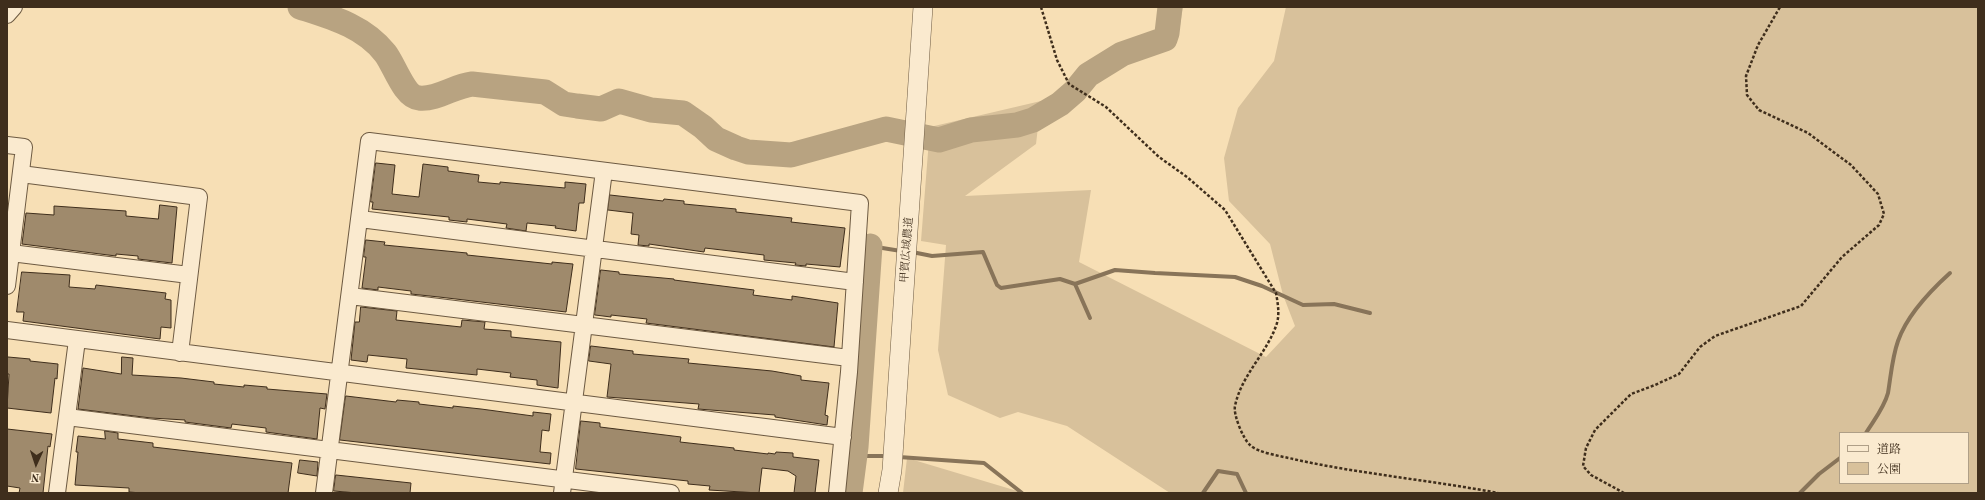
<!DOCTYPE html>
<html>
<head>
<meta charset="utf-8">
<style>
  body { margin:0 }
  #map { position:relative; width:1985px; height:500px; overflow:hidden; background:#f7dfb5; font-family:"Old Standard TT","Noto Serif JP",serif }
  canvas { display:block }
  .frame { position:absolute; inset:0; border:8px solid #3f2e1c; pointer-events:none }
  .legend { position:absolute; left:1839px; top:432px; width:130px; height:52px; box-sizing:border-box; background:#faeacf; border:1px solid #af9f87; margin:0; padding:5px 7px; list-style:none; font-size:12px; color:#3f2e1c }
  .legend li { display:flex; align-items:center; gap:8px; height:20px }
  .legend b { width:20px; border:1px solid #af9f87 }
  .north { position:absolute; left:16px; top:444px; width:40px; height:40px; -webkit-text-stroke:3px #faeacf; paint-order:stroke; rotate:183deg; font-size:11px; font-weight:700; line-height:16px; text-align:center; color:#3f2e1c }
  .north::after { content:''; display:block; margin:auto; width:14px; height:18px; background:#3f2e1c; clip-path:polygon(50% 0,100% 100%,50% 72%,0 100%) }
</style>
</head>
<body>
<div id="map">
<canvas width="1985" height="500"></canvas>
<div class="frame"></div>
<ul class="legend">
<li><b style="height:5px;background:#faeacf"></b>道路</li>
<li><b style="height:11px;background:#d8c19b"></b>公園</li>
</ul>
<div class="north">N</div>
</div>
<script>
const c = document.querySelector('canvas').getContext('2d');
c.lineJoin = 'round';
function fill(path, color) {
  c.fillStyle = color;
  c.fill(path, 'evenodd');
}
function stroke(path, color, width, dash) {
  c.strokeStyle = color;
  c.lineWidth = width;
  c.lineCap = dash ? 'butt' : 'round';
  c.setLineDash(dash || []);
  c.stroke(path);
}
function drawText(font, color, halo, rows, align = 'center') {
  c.font = font + ' "Old Standard TT","Noto Serif JP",serif';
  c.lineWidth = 4;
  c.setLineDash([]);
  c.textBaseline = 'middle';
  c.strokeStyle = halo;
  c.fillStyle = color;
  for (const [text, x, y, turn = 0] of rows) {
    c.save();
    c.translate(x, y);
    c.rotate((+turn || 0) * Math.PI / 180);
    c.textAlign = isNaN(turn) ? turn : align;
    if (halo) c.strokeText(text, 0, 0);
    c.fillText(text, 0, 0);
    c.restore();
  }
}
fill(new Path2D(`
  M 1164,7 L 1183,7 L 1180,25 L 1162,17 Z
  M 1286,7 L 1978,7 L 1978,493 L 1170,493 L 1067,426 L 1018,412 L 1000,418 L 948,395 L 938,350 L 946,245 L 921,241 L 930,127 L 1041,101 L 1036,144 L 965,196 L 1091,190 L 1079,262 L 1266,357 L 1295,326 L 1283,295 L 1270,244 L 1229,201 L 1224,158 L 1238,108 L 1274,61 ZM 1840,433 L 1968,433 L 1968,483 L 1840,483 Z
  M 907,458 L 1024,493 L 903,493 Z`), '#d8c19b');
stroke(new Path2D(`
  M 870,246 L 901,251
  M 912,252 L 932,256 L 983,252 L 997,285 L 1001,288 L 1060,279 L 1075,284 L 1115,270 L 1155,273 L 1235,277 L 1262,286 L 1303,305 L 1334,304 L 1370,313
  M 1075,284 L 1090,318
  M 1866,433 C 1874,420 1884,408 1888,393 C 1891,375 1892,358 1898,341 C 1907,315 1929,292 1950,273
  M 855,456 L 888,456
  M 899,457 L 984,463 L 1022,493
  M 1203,493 L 1218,471 L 1237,474 L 1246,493
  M 1800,493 L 1819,474 L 1840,458`), '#887459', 4);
stroke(new Path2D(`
  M 300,7 C 331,17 364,26 385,53 C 394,64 404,97 419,98 C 437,100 454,86 472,84 L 545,92 L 564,104 L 577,106 L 601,109 L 619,101 L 651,110 L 683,113 L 703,127 L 716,139 L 736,148 L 748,152 L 791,155 L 886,129 L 939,140 L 971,130 L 1017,125 L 1033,120 L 1060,104 L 1075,91 L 1088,75 L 1122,54 L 1165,39 L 1167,33 L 1170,7
  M 850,493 L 856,447 L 870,246`), '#b8a381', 25);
const building = new Path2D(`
  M 376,163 L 395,165 L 392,194 L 419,197 L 423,164 L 448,167 L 448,171 L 479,175 L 478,182 L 500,184 L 500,182 L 565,188 L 565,182 L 586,184 L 584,203 L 579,203 L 576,231 L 555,228 L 556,226 L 527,223 L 526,231 L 506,228 L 507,224 L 467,219 L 467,222 L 449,220 L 449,217 L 372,209 L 373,202 L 371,202 Z
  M 610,195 L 663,201 L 664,199 L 684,201 L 684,204 L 736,209 L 736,212 L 792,218 L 791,222 L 845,228 L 840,267 L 806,264 L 806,266 L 795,265 L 796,263 L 764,260 L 764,255 L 705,248 L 704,252 L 649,244 L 649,246 L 638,245 L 639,235 L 631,234 L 633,213 L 608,210 Z
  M 160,205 L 177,207 L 172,263 L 138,259 L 138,256 L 116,254 L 116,256 L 22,244 L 26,213 L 54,215 L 54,206 L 126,211 L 126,216 L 158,219 Z
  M 366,240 L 385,242 L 384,245 L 467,253 L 467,255 L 552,264 L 552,262 L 573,264 L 566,312 L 439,297 L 411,294 L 411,291 L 378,287 L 378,290 L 362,288 L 366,257 L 364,257 Z
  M 601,270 L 619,272 L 619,274 L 674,279 L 674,280 L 754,290 L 753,295 L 792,300 L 792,296 L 838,303 L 834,347 L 646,323 L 647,319 L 611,315 L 611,317 L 595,315 Z
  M 22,272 L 70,275 L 69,287 L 95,289 L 96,285 L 166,293 L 165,299 L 171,300 L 171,328 L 161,327 L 160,339 L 23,321 L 24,312 L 17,312 Z
  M 361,307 L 397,311 L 396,320 L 461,327 L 462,320 L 485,322 L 484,329 L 511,331 L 511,337 L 561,342 L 558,388 L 537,385 L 537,380 L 510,377 L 511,373 L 477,369 L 477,375 L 406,368 L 407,359 L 368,355 L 367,362 L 351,360 L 355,322 L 359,322 Z
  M 591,346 L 633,351 L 633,354 L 689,359 L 688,363 L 772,371 L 801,376 L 801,380 L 829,383 L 825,415 L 828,416 L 827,425 L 775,417 L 775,415 L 698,409 L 699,404 L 607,397 L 611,364 L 589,361 Z
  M 8,357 L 30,359 L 30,361 L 58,364 L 57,379 L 55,378 L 51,413 L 7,408 L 9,374 L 7,374 Z
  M 122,357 L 133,358 L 132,375 L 181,378 L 214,382 L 214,384 L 244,387 L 244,385 L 267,387 L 267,389 L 327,394 L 325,409 L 320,408 L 317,439 L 266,432 L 266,428 L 232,424 L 231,428 L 185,422 L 185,420 L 151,418 L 78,409 L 83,368 L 121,374 Z
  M 346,396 L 396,402 L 397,400 L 419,402 L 419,404 L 453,408 L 453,406 L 481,409 L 533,416 L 533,412 L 551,414 L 549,431 L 542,430 L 540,452 L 551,453 L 550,464 L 340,440 Z
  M 581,421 L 600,423 L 600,427 L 681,437 L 680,442 L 734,448 L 734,450 L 768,454 L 768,453 L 775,454 L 776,452 L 793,453 L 793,457 L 819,460 L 815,493 L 794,493 L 796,476 L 788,471 L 762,468 L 759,493 L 709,490 L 710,486 L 688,484 L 688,481 L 576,469 Z
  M 7,429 L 52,434 L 50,447 L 48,446 L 43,493 L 19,493 L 20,488 L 7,486 Z
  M 105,431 L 118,433 L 118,439 L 153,443 L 153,447 L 292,463 L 288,493 L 142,493 L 129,492 L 129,488 L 75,485 L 78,452 L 76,452 L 78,436 L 105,439 Z
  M 300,460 L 318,462 L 317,476 L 298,473 Z
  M 336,475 L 411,483 L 410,493 L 357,493 L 334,491 Z`);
fill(building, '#9f8a6c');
stroke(building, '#3f2e1c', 1);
const minor = new Path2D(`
  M 7,15 L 14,7
  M 7,145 L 24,147 L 7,286
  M 21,174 L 199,197 L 180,353
  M 360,219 L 855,282
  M 11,253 L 189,275
  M 350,296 L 849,358
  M 7,330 L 843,437
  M 67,417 L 671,493
  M 57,493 L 77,340
  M 324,493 L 369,141 L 860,203 L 849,372 L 837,493
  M 562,493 L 604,171`);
const tertiary = new Path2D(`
  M 888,493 L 892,470 L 923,7`);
stroke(minor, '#6d5a42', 18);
stroke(tertiary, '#6d5a42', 20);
stroke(new Path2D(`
  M 1041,7 L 1057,60 L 1069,84 L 1106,107 L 1159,157 L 1187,177 L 1225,210 L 1276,293 C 1278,304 1280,316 1276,326 C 1266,354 1241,376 1235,406 C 1233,414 1243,439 1250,445 C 1258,453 1281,456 1293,459 C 1360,474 1430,480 1498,493
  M 1624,493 L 1591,475 L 1583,466 L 1586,448 L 1595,430 L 1631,394 L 1655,385 L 1679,374 L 1700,347 L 1715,336 L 1801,306 L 1842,257 L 1879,225 L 1884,214 L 1878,194 L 1851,165 L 1808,133 L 1759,110 L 1747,95 L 1746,76 L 1758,45 L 1780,7`), '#3f2e1c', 2.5, [3, 2]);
stroke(minor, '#faeacf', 16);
stroke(tertiary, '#faeacf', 19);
drawText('11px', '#3f2e1c', '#faeacf', [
  ["甲賀広域農道",907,250,-86]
]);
</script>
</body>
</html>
